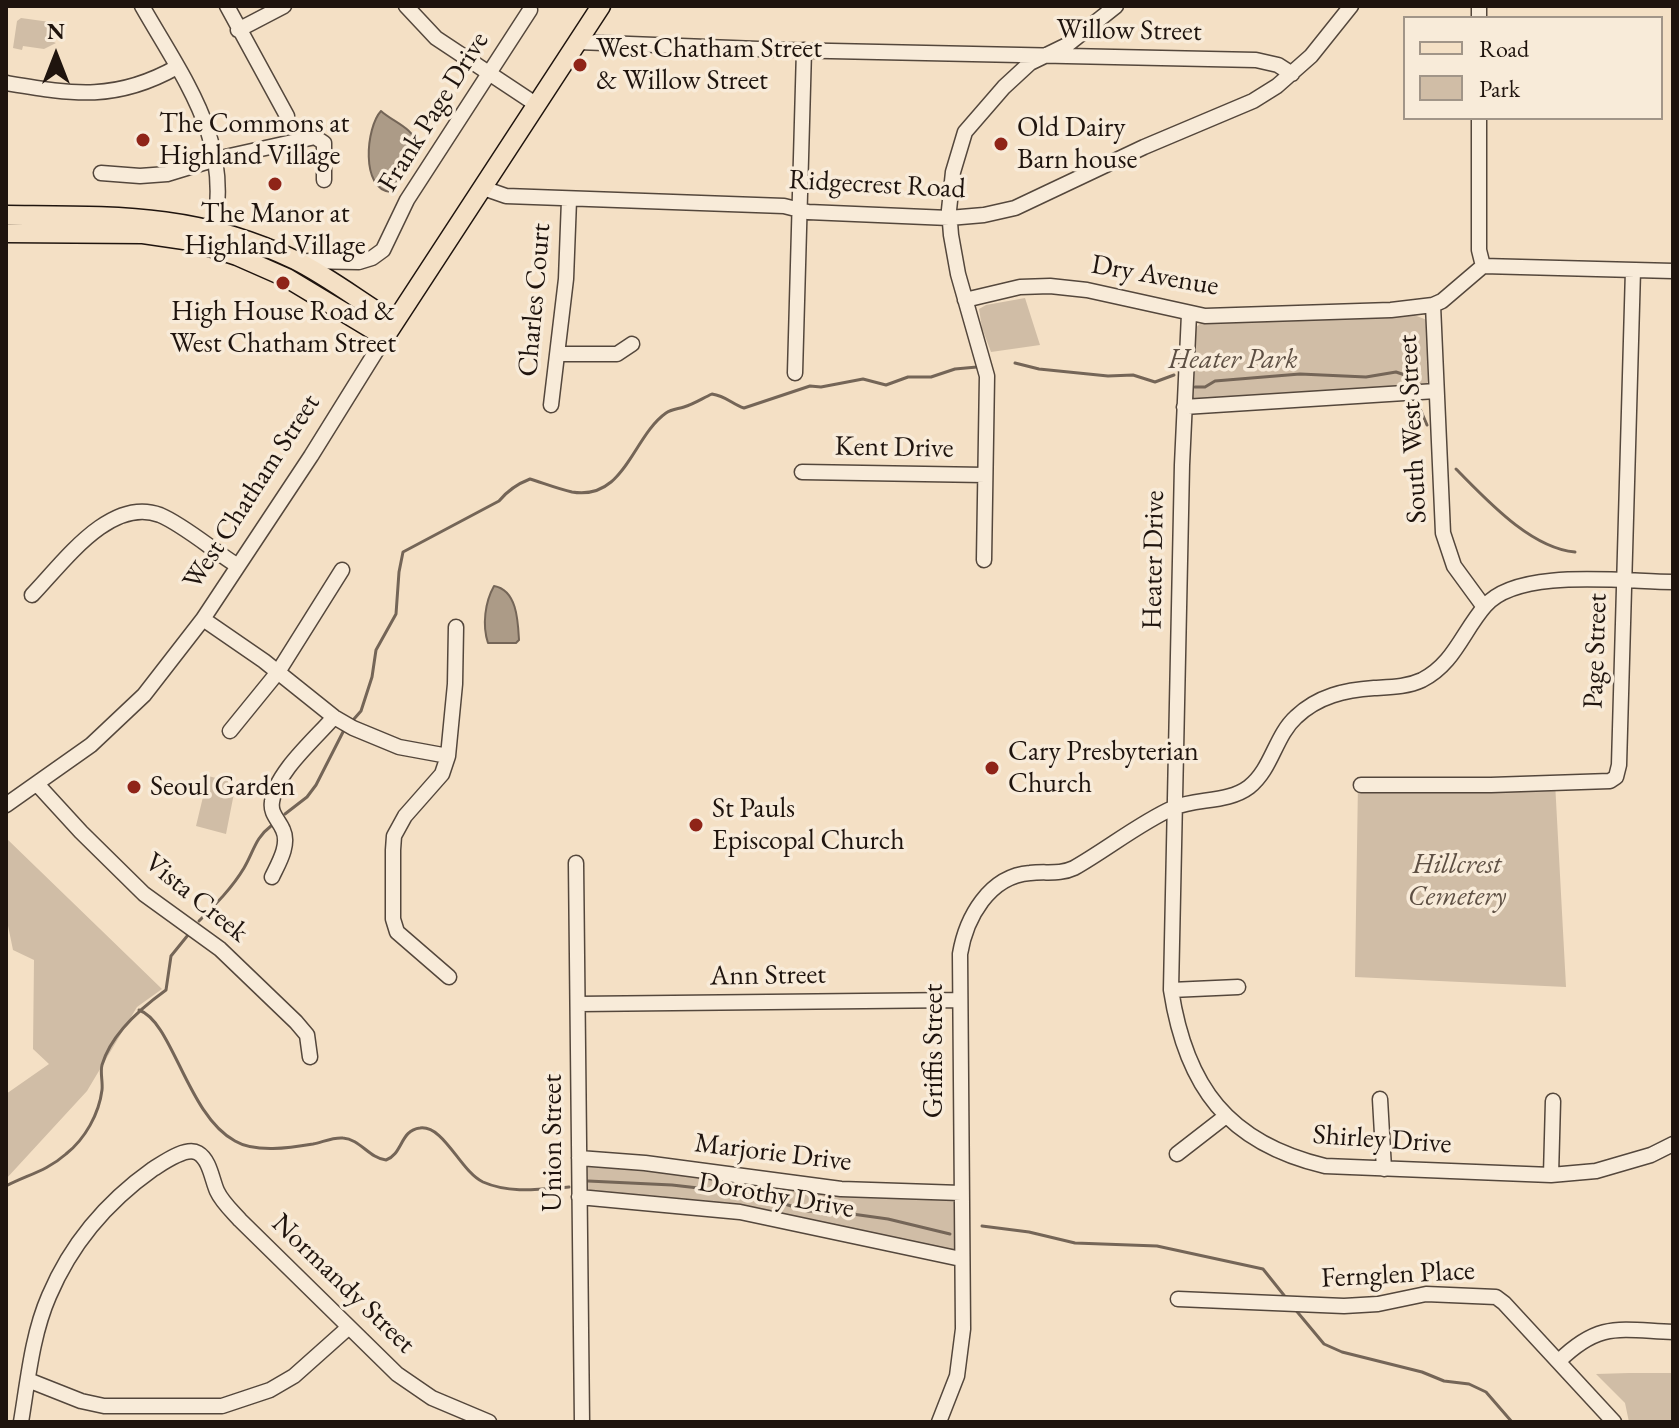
<!DOCTYPE html>
<html>
<head>
<meta charset="utf-8">
<style>
  body { margin:0 }
  #map { position:relative; width:1679px; height:1428px; overflow:hidden; background:#f4e0c5; font-family:"EB Garamond",serif }
  canvas { display:block }
  .frame { position:absolute; inset:0; border:8px solid #1f140e; pointer-events:none }
  .legend { position:absolute; left:1403px; top:16px; width:260px; height:104px; box-sizing:border-box; background:#f8ebd9; border:2px solid #a19588; margin:0; padding:10px 14px; list-style:none; font-size:24px; color:#1f140e }
  .legend li { display:flex; align-items:center; gap:16px; height:40px }
  .legend b { width:40px; border:2px solid #a19588 }
  .north { position:absolute; left:16px; top:16px; width:80px; height:80px; -webkit-text-stroke:6px #f8ebd9; paint-order:stroke; rotate:0deg; font-size:22px; font-weight:700; line-height:32px; text-align:center; color:#1f140e }
  .north::after { content:''; display:block; margin:auto; width:28px; height:36px; background:#1f140e; clip-path:polygon(50% 0,100% 100%,50% 72%,0 100%) }
</style>
</head>
<body>
<div id="map">
<canvas width="1679" height="1428"></canvas>
<div class="frame"></div>
<ul class="legend">
<li><b style="height:10px;background:#f4e0c5"></b>Road</li>
<li><b style="height:22px;background:#d0bda6"></b>Park</li>
</ul>
<div class="north">N</div>
</div>
<script>
const c = document.querySelector('canvas').getContext('2d');
c.lineJoin = 'round';
function fill(path, color) {
  c.fillStyle = color;
  c.fill(path, 'evenodd');
}
function stroke(path, color, width, dash) {
  c.strokeStyle = color;
  c.lineWidth = width;
  c.lineCap = dash ? 'butt' : 'round';
  c.setLineDash(dash || []);
  c.stroke(path);
}
function drawText(font, color, halo, rows, align = 'center') {
  c.font = font + ' "EB Garamond",serif';
  c.lineWidth = 7;
  c.setLineDash([]);
  c.textBaseline = 'middle';
  c.strokeStyle = halo;
  c.fillStyle = color;
  for (const [text, x, y, turn = 0] of rows) {
    c.save();
    c.translate(x, y);
    c.rotate((+turn || 0) * Math.PI / 180);
    c.textAlign = isNaN(turn) ? turn : align;
    if (halo) c.strokeText(text, 0, 0);
    c.fillText(text, 0, 0);
    c.restore();
  }
}
fill(new Path2D(`
  M 21,18 L 50,22 L 53,26 L 51,41 L 56,43 L 44,49 L 23,46 L 22,50 L 13,48 L 17,21 Z
  M 1025,298 L 1040,345 L 991,352 L 982,328 L 979,309 L 986,305 Z
  M 1414,315 L 1427,320 L 1429,379 L 1426,385 L 1192,400 L 1191,398 L 1194,329 L 1201,323 Z
  M 208,776 L 236,783 L 226,834 L 196,826 Z
  M 1358,782 L 1555,782 L 1566,987 L 1355,977 Z
  M 6,838 L 162,989 L 137,1007 L 87,1091 L 6,1179 L 6,1094 L 49,1064 L 33,1049 L 34,960 L 13,950 L 6,916 Z
  M 584,1164 L 956,1200 L 956,1249 L 953,1252 L 585,1190 Z
  M 1629,1373 L 1673,1373 L 1673,1422 L 1629,1422 L 1625,1403 L 1596,1374 Z`), '#d0bda6');
const water = new Path2D(`
  M 381,111 C 393,122 412,127 417,144 L 391,192 C 360,190 366,127 381,111 Z
  M 494,586 C 517,590 518,621 519,640 L 516,643 L 488,643 C 482,625 485,602 494,586 Z`);
fill(water, '#ac9b87');
stroke(water, '#746557', 2);
stroke(new Path2D(`
  M 1015,363 L 1039,369 L 1108,376 L 1133,375 L 1155,382 L 1174,375
  M 1195,387 L 1205,387 L 1215,381 L 1300,374 L 1366,377 L 1396,372 L 1408,376
  M 1418,404 L 1427,425
  M 1456,469 C 1486,499 1530,548 1575,552
  M 354,719 L 361,711 L 372,677 L 376,650 L 396,614 L 399,572 L 403,552 L 499,501 C 508,490 517,484 530,479 C 543,483 558,489 572,492 C 625,501 632,437 666,413 C 672,409 678,409 684,407 C 694,404 703,398 712,394 C 726,396 732,404 744,408 L 810,386 L 821,387 L 863,379 L 886,385 L 908,377 L 931,377 L 955,369 L 977,367
  M 285,814 L 307,797 L 316,785 L 343,732
  M 199,921 C 216,904 232,888 244,868 C 254,851 255,838 271,826
  M 139,1010 C 173,1022 187,1115 235,1141 C 255,1153 290,1148 313,1144 C 323,1142 333,1137 343,1138 C 360,1139 369,1158 386,1160 C 403,1154 400,1130 420,1128 C 444,1125 460,1171 483,1182 C 510,1194 541,1189 569,1187
  M 588,1181 L 672,1185 L 751,1194 L 808,1211 L 838,1212 L 888,1219 L 950,1234
  M 6,1186 C 27,1175 47,1171 66,1154 C 85,1139 99,1114 102,1090 C 103,1082 100,1073 102,1065 C 111,1034 141,1008 166,990 L 171,956 L 188,935
  M 982,1226 L 1029,1232 L 1075,1243 L 1157,1246 L 1263,1269 L 1287,1299
  M 1294,1308 L 1324,1344 L 1342,1352 L 1422,1372 L 1444,1381 L 1469,1384 L 1486,1392 L 1512,1422`), '#746557', 3);
const minor = new Path2D(`
  M 142,6 C 186,83 235,144 212,238
  M 227,6 L 287,116
  M 406,6 L 436,38 L 537,105
  M 1479,6 L 1479,18
  M 238,30 L 284,6
  M 578,42 L 784,50 L 1256,60 L 1278,65 L 1292,74
  M 6,83 C 72,94 115,102 177,67
  M 1479,118 L 1479,250 L 1483,266
  M 101,173 L 140,176 L 167,174 L 216,159 L 315,137 L 324,143 L 324,180
  M 483,188 L 506,196 L 784,206 L 808,212 L 949,218 L 984,215 L 1015,208 L 1144,147 L 1253,101 L 1277,86 L 1311,56 L 1351,6
  M 301,261 L 359,262 L 372,258 L 383,250 L 407,200 L 530,10
  M 1483,266 L 1673,271
  M 965,300 L 1020,287 L 1050,286 L 1087,290 L 1205,316 L 1391,310 L 1433,305 L 1442,301 L 1483,266
  M 1433,305 L 1443,533 L 1454,566 L 1484,607
  M 1189,314 L 1182,465 L 1171,990 C 1186,1087 1228,1143 1325,1166 L 1551,1175 L 1596,1171 L 1651,1155 L 1673,1144
  M 558,354 L 617,354 L 632,344
  M 795,373 L 804,50
  M 551,405 L 566,279 L 569,200
  M 1184,407 L 1436,391
  M 802,472 L 985,475
  M 984,560 L 987,376 L 958,274 L 951,235 L 949,210 L 953,172 L 965,132 L 1004,87 L 1030,63 L 1067,45 L 1116,6
  M 32,595 C 63,563 110,496 160,515 C 184,525 215,552 238,566
  M 203,619 L 264,661 L 334,717 L 353,728 L 399,747 L 448,756
  M 230,731 L 278,672 L 342,570
  M 37,784 L 81,832 L 144,894 L 220,949 L 296,1022 L 307,1035 L 310,1057
  M 1361,785 L 1491,785 L 1610,781 L 1616,777 L 1619,765 L 1633,270
  M 6,805 L 91,745 L 144,695 L 203,619 L 311,456 L 385,337
  M 576,863 L 582,1422
  M 272,877 C 278,864 290,845 283,830 C 279,820 270,814 272,802 C 275,773 315,739 334,717
  M 449,977 L 397,932 L 393,919 L 393,850 L 394,836 L 405,816 L 442,774 L 448,756 L 455,684 L 456,627
  M 1171,990 L 1238,987
  M 578,1004 L 959,1000
  M 1380,1099 L 1384,1169
  M 1177,1154 L 1226,1116
  M 579,1158 L 645,1163 L 841,1189 L 961,1193
  M 1551,1175 L 1553,1101
  M 579,1197 L 740,1212 L 961,1259
  M 1178,1299 L 1344,1306 L 1378,1304 L 1426,1294 L 1496,1297 L 1504,1303 L 1614,1422
  M 1559,1361 C 1600,1321 1620,1330 1673,1332
  M 28,1380 L 81,1401 L 104,1406 L 222,1406 L 270,1390 L 294,1376 L 349,1327
  M 21,1422 C 28,1380 32,1335 49,1296 C 71,1244 108,1201 153,1169 C 163,1163 186,1146 198,1153 C 210,1160 212,1180 217,1191 C 222,1202 232,1211 240,1220 L 397,1374 L 432,1398 L 489,1422
  M 939,1422 L 957,1376 L 963,1329 L 960,954 C 966,918 989,876 1030,873 C 1046,871 1059,875 1074,868 C 1106,850 1141,822 1173,808 C 1196,798 1228,803 1249,787 C 1272,769 1275,736 1296,717 C 1318,696 1345,690 1374,688 C 1391,687 1407,687 1422,680 C 1454,664 1463,631 1485,606 C 1518,567 1625,582 1673,582`);
const major = new Path2D(`
  M 6,215 C 112,216 196,212 295,260 C 329,277 361,302 394,322
  M 6,233 L 143,234 L 191,241 L 237,256 L 287,278 L 385,337 L 601,6`);
stroke(minor, '#54473c', 17);
stroke(major, '#1f140e', 21);
stroke(minor, '#f8ebd9', 14);
stroke(major, '#f4e0c5', 18);
for (const [x, y, r, color] of [
  [580,65,8,"#8f2418"],
  [143,140,8,"#8f2418"],
  [1001,144,8,"#8f2418"],
  [275,184,8,"#8f2418"],
  [283,283,8,"#8f2418"],
  [992,768,8,"#8f2418"],
  [134,787,8,"#8f2418"],
  [696,825,8,"#8f2418"]
]) {
  const dot = new Path2D();
  dot.arc(x, y, r, 0, 2 * Math.PI);
  c.fillStyle = color;
  c.fill(dot);
  stroke(dot, '#f8ebd9', 3);
}
drawText('28px', '#1f140e', '#f8ebd9', [
  ["Willow Street",1129,31,1],
  ["Frank Page Drive",434,112,-58],
  ["Ridgecrest Road",877,185,3],
  ["Dry Avenue",1155,276,10],
  ["Charles Court",535,300,-85],
  ["South West Street",1413,429,-93],
  ["Kent Drive",894,448,1],
  ["West Chatham Street",252,492,-57],
  ["Heater Drive",1154,560,-89],
  ["Page Street",1596,651,-88],
  ["Vista Creek",196,898,39],
  ["Ann Street",768,976,-1],
  ["Griffis Street",934,1051,-90],
  ["Shirley Drive",1382,1140,4],
  ["Union Street",553,1143,-90],
  ["Marjorie Drive",773,1153,7],
  ["Dorothy Drive",776,1196,10],
  ["Fernglen Place",1398,1275,-3],
  ["Normandy Street",343,1284,44]
]);
drawText('28px', '#1f140e', '#f8ebd9', [
  ["West Chatham Street",596,49],
  ["& Willow Street",596,81],
  ["The Commons at",159,124],
  ["Highland Village",159,156],
  ["Old Dairy",1017,128],
  ["Barn house",1017,160],
  ["The Manor at",275,214,"center"],
  ["Highland Village",275,246,"center"],
  ["High House Road &",283,312,"center"],
  ["West Chatham Street",283,344,"center"],
  ["Cary Presbyterian",1008,752],
  ["Church",1008,784],
  ["Seoul Garden",150,787],
  ["St Pauls",712,809],
  ["Episcopal Church",712,841]
], 'left');
drawText('italic 28px', '#5d4f43', '#f8ebd9', [
  ["Heater Park",1233,360],
  ["Hillcrest",1457,865],
  ["Cemetery",1457,897]
]);
</script>
</body>
</html>
